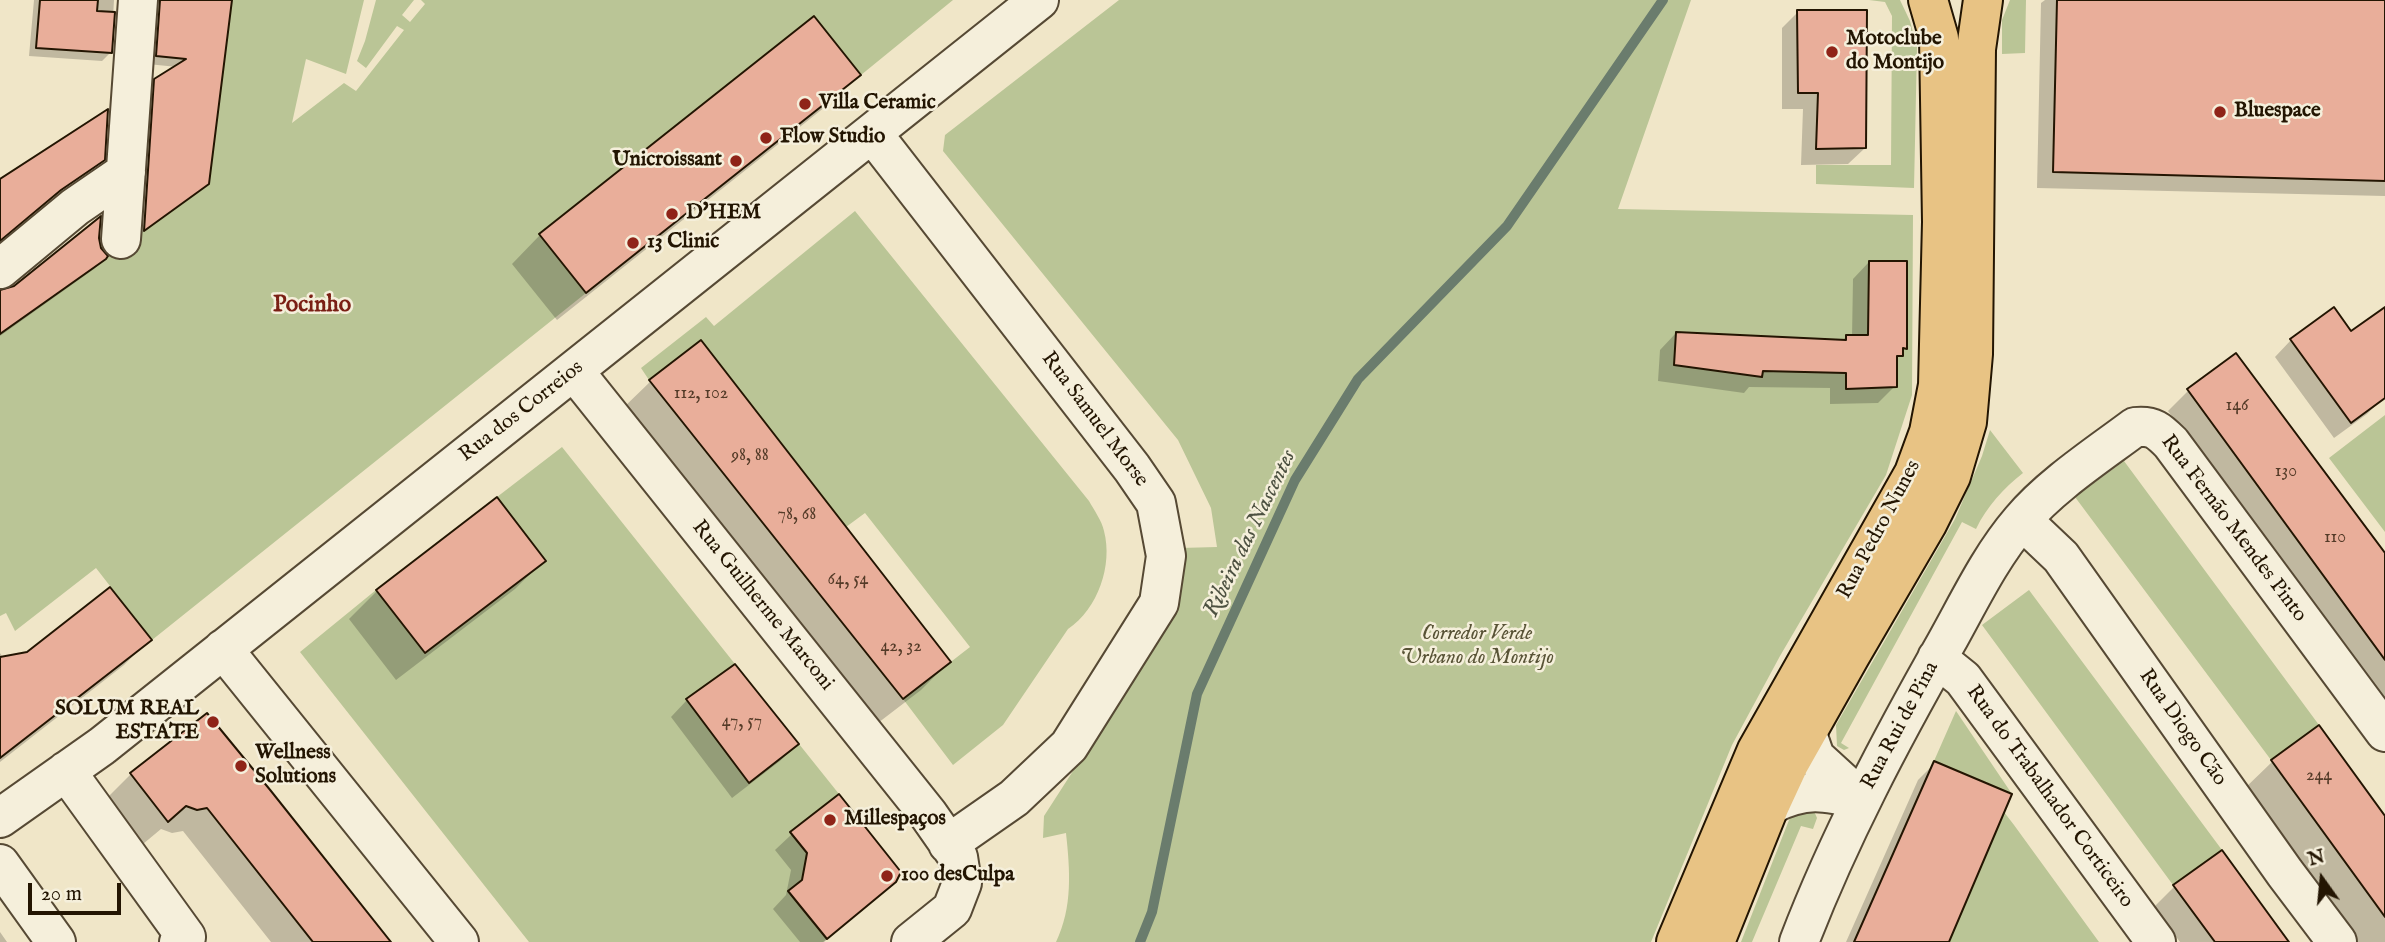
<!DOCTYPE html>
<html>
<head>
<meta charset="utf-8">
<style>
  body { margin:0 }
  #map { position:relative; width:2385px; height:942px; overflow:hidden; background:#f0e6c8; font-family:"IM FELL English",serif }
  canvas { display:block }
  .north { position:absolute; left:2287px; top:844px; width:70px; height:70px; -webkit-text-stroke:5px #f5efdb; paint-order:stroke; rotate:345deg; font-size:19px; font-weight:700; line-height:28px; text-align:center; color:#231502 }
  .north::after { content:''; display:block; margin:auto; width:24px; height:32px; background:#231502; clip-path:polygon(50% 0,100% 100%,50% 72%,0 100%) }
  .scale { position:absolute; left:28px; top:883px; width:93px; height:32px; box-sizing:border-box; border:4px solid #231502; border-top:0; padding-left:9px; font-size:21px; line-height:24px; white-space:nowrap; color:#231502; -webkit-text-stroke:5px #f5efdb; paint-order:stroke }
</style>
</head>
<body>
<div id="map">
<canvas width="2385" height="942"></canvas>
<div class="north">N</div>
<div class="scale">20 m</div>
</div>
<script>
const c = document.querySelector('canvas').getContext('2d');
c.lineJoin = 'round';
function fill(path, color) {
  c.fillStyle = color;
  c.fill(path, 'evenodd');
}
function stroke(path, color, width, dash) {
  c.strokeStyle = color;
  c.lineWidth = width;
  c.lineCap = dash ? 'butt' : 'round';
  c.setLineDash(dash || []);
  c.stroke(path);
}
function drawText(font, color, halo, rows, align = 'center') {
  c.font = font + ' "IM FELL English",serif';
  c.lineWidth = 5;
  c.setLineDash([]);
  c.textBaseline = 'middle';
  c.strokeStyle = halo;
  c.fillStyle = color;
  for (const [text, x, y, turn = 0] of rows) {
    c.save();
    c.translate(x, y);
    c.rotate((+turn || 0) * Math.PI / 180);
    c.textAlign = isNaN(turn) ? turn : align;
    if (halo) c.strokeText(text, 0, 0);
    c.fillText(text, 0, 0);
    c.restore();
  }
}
fill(new Path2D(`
  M 232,0 L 364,0 L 346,74 L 306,59 L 292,123 L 344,83 L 356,91 L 404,30 L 397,26 L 366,68 L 357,61 L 365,41 L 376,0 L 414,0 L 402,15 L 410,22 L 425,4 L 421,0 L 953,0 L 861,75 L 814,16 L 540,234 L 586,293 L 152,640 L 96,568 L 15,631 L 6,613 L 0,616 L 0,334 L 209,184 Z
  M 1119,0 L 1691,0 L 1618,209 L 1913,215 L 1912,395 L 1886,475 L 1780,656 L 1732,745 L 1651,942 L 1056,942 C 1073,907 1070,870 1066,833 L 1043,838 L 1044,816 L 1169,622 L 1180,548 L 1217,547 L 1211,508 L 1178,440 L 943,151 L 945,135 Z
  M 1869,0 L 1900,0 L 1910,21 L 1917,47 L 1914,188 L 1816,184 L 1816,165 L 1891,165 L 1892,16 L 1885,2 Z
  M 2010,0 L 2026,0 L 2025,53 L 2002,54 L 2002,20 Z
  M 855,211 L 1089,501 C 1094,510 1102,521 1104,531 C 1113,565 1098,609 1068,629 L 1003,725 L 953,765 L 903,699 L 970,647 L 865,513 L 846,527 L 649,380 L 641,368 L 706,317 L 714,326 Z
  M 2385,415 L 2385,532 L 2329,458 Z
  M 1990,430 L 2023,473 C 2004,488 1987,506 1976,529 L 1962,522 L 1841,743 L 1849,748 L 1844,750 L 1837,746 L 1836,725 L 1955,519 L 1982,456 Z
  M 562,447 L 735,664 L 686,699 L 749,783 L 799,744 L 839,794 L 791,832 L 810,858 L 805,862 L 804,868 L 809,875 L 789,891 L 827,939 L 823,942 L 529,942 L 300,652 L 376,590 L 425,653 L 545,561 L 497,497 Z
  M 2124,461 L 2319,725 L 2271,760 L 2075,497 Z
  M 2029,590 L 2222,850 L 2173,885 L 1982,625 Z
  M 1956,711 L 2012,794 L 1934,761 Z
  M 1814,811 L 1817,818 L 1813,829 L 1801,826 L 1752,942 L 1741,942 L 1791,815 Z
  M 2004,812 L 2014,825 L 2099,942 L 1949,942 Z`), '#bac596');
fill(new Path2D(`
  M 34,0 L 114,0 L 111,52 L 102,61 L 29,56 Z
  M 150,0 L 230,0 L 207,183 L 198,192 L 136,237 L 146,89 L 177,67 L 148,64 Z
  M 2045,0 L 2385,0 L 2385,196 L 2037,188 L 2041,3 Z
  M 1798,12 L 1865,148 L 1848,164 L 1801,165 L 1803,109 L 1782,109 L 1782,28 Z
  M 858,75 L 830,103 L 557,320 L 512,264 L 540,235 Z
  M 103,159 L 93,170 L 49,200 L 0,240 L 0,182 Z
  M 97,238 L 105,258 L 94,269 L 0,336 L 0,292 L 3,292 Z
  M 1869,262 L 1905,348 L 1895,361 L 1895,386 L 1878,403 L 1830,404 L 1830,388 L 1749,387 L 1744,393 L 1658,381 L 1660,350 L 1676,333 L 1842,341 L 1846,337 L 1852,337 L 1853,279 Z
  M 2385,309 L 2384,397 L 2367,414 L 2334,438 L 2275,357 L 2291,340 L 2351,333 Z
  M 651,381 L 949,662 L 921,690 L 874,726 L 622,409 Z
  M 2189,390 L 2385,558 L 2385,707 L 2168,411 Z
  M 543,561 L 515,589 L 396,680 L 349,619 L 377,591 Z
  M 149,640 L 124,665 L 0,762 L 0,653 L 3,658 Z
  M 687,700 L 797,744 L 780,761 L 732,798 L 671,717 Z
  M 207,716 L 389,942 L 271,942 L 183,831 L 172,833 L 161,829 L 143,844 L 107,798 L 131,774 Z
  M 2318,728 L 2385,819 L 2385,942 L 2355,942 L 2243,790 L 2272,762 Z
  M 1935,763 L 1946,942 L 1846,942 L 1918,780 Z
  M 792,834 L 894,881 L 824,942 L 800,942 L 773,909 L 786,895 L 791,870 L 775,850 Z
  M 2175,886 L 2286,942 L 2180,942 L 2154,907 Z
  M 0,932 L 7,942 L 0,942 Z`), '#0003');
stroke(new Path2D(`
  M 1140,942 L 1152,912 L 1197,694 L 1295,480 L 1358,379 L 1507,226 L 1663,0`), '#6a7c6d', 10);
const building = new Path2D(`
  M 40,0 L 98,0 L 97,11 L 115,12 L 112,53 L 36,48 Z
  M 160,0 L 232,0 L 209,184 L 144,231 L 154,79 L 186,59 L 156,56 Z
  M 2057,0 L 2385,0 L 2385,181 L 2053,172 Z
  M 1797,10 L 1867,10 L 1866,148 L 1816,149 L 1818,93 L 1798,93 Z
  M 814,16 L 861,75 L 586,293 L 539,234 Z
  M 108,109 L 105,160 L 61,190 L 0,241 L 0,179 Z
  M 101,216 L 99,238 L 101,248 L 108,256 L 106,259 L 0,334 L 0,290 L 14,286 Z
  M 1869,261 L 1907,261 L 1907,349 L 1903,348 L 1903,356 L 1897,356 L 1897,387 L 1846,389 L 1846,373 L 1763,371 L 1762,377 L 1674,365 L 1676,332 L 1846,340 L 1846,335 L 1868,335 Z
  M 2334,307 L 2351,331 L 2385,307 L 2385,398 L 2351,423 L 2290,339 Z
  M 701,340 L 951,662 L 903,699 L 649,380 Z
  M 2236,353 L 2385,553 L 2385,660 L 2187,389 Z
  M 497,497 L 546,561 L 425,653 L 376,590 Z
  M 110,587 L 152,640 L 0,758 L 0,657 L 27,652 Z
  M 735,664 L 799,744 L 749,783 L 686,699 Z
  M 207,713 L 271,791 L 391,942 L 313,942 L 207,808 L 197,810 L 186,806 L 168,822 L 130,773 Z
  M 2319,725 L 2385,816 L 2385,917 L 2271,760 Z
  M 1934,761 L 2012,794 L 1949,942 L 1854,942 Z
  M 839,794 L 901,872 L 896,882 L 827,939 L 788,891 L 802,880 L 807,853 L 790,832 Z
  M 2222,850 L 2270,916 L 2289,942 L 2215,942 L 2173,885 Z`);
fill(building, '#e9ae9a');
stroke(building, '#231502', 2);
const minor = new Path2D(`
  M 872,133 L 1132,468 L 1156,503 L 1166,556 L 1159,603 L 1069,746 L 1014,798 L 948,844
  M 121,239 L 138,0
  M 0,269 L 75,207 L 126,172
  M 574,371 L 928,814 L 958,857 L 962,883 L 952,909 L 911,942
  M 2022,520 L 2061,557 L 2285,873 L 2337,942
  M 223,649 L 459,942
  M 1937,658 L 1963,679 L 2156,942
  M 66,771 L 186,937 L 179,942
  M 1770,805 C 1805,787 1824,791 1862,800 L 1815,757 L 1807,734
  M 0,818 L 102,746 L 1039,0
  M 0,864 L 56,942
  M 1799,942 C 1839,838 1891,740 1946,643 C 1969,602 1990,557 2021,521 C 2050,486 2099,454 2135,427 C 2153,425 2159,431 2171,443 L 2385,732`);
const major = new Path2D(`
  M 1676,942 L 1757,750 L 1914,473 L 1929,432 L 1938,385 L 1942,222 L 1939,38 L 1928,0
  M 1715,942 L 1770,805 L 1789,764 L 1850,656 L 1927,524 L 1951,476 L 1967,422 L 1973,354 L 1976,49 L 1983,0`);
stroke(minor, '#564934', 42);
stroke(major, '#231502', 42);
stroke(minor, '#f5efdb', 38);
stroke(major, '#e8c384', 38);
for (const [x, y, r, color] of [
  [1832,52,7,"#8f2418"],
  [805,104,7,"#8f2418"],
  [2220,112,7,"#8f2418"],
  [766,138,7,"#8f2418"],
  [736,161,7,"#8f2418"],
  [672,214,7,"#8f2418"],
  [633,243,7,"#8f2418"],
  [213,722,7,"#8f2418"],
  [241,766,7,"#8f2418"],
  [830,820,7,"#8f2418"],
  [887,876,7,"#8f2418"]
]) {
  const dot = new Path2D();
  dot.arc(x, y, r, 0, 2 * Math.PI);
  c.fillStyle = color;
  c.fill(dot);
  stroke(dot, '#f5efdb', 2.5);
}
drawText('18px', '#543b28', null, [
  ["112, 102",701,394],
  ["146",2237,406],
  ["98, 88",750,456],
  ["130",2286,472],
  ["78, 68",797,515],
  ["110",2335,538],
  ["64, 54",848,580],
  ["42, 32",901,647],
  ["47, 57",742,722],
  ["244",2319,776]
]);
drawText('bold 21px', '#231502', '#f5efdb', [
  ["Motoclube",1846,40],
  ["do Montijo",1846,64],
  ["Villa Ceramic",819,104],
  ["Bluespace",2234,112],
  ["Flow Studio",780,138],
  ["Unicroissant",722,161,"right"],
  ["D'HEM",686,214],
  ["13 Clinic",647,243],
  ["SOLUM REAL",199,710,"right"],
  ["ESTATE",199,734,"right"],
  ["Wellness",255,754],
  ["Solutions",255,778],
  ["Millespaços",844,820],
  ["100 desCulpa",901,876]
], 'left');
drawText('21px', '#231502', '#f5efdb', [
  ["Rua dos Correios",522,412,-38],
  ["Rua Samuel Morse",1094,420,53],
  ["Rua Fernão Mendes Pinto",2233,529,53],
  ["Rua Pedro Nunes",1880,530,-62],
  ["Rua Guilherme Marconi",762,606,51],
  ["Rua Rui de Pina",1901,726,-62],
  ["Rua Diogo Cão",2182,728,55],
  ["Rua do Trabalhador Corticeiro",2049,797,54]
]);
drawText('italic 21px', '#585336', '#f5efdb', [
  ["Corredor Verde",1477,635],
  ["Urbano do Montijo",1477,659]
]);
drawText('bold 23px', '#7a1f14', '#f5efdb', [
  ["Pocinho",312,306]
]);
drawText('italic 23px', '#4d5141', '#f5efdb', [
  ["Ribeira das Nascentes",1251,534,-64]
]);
</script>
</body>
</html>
